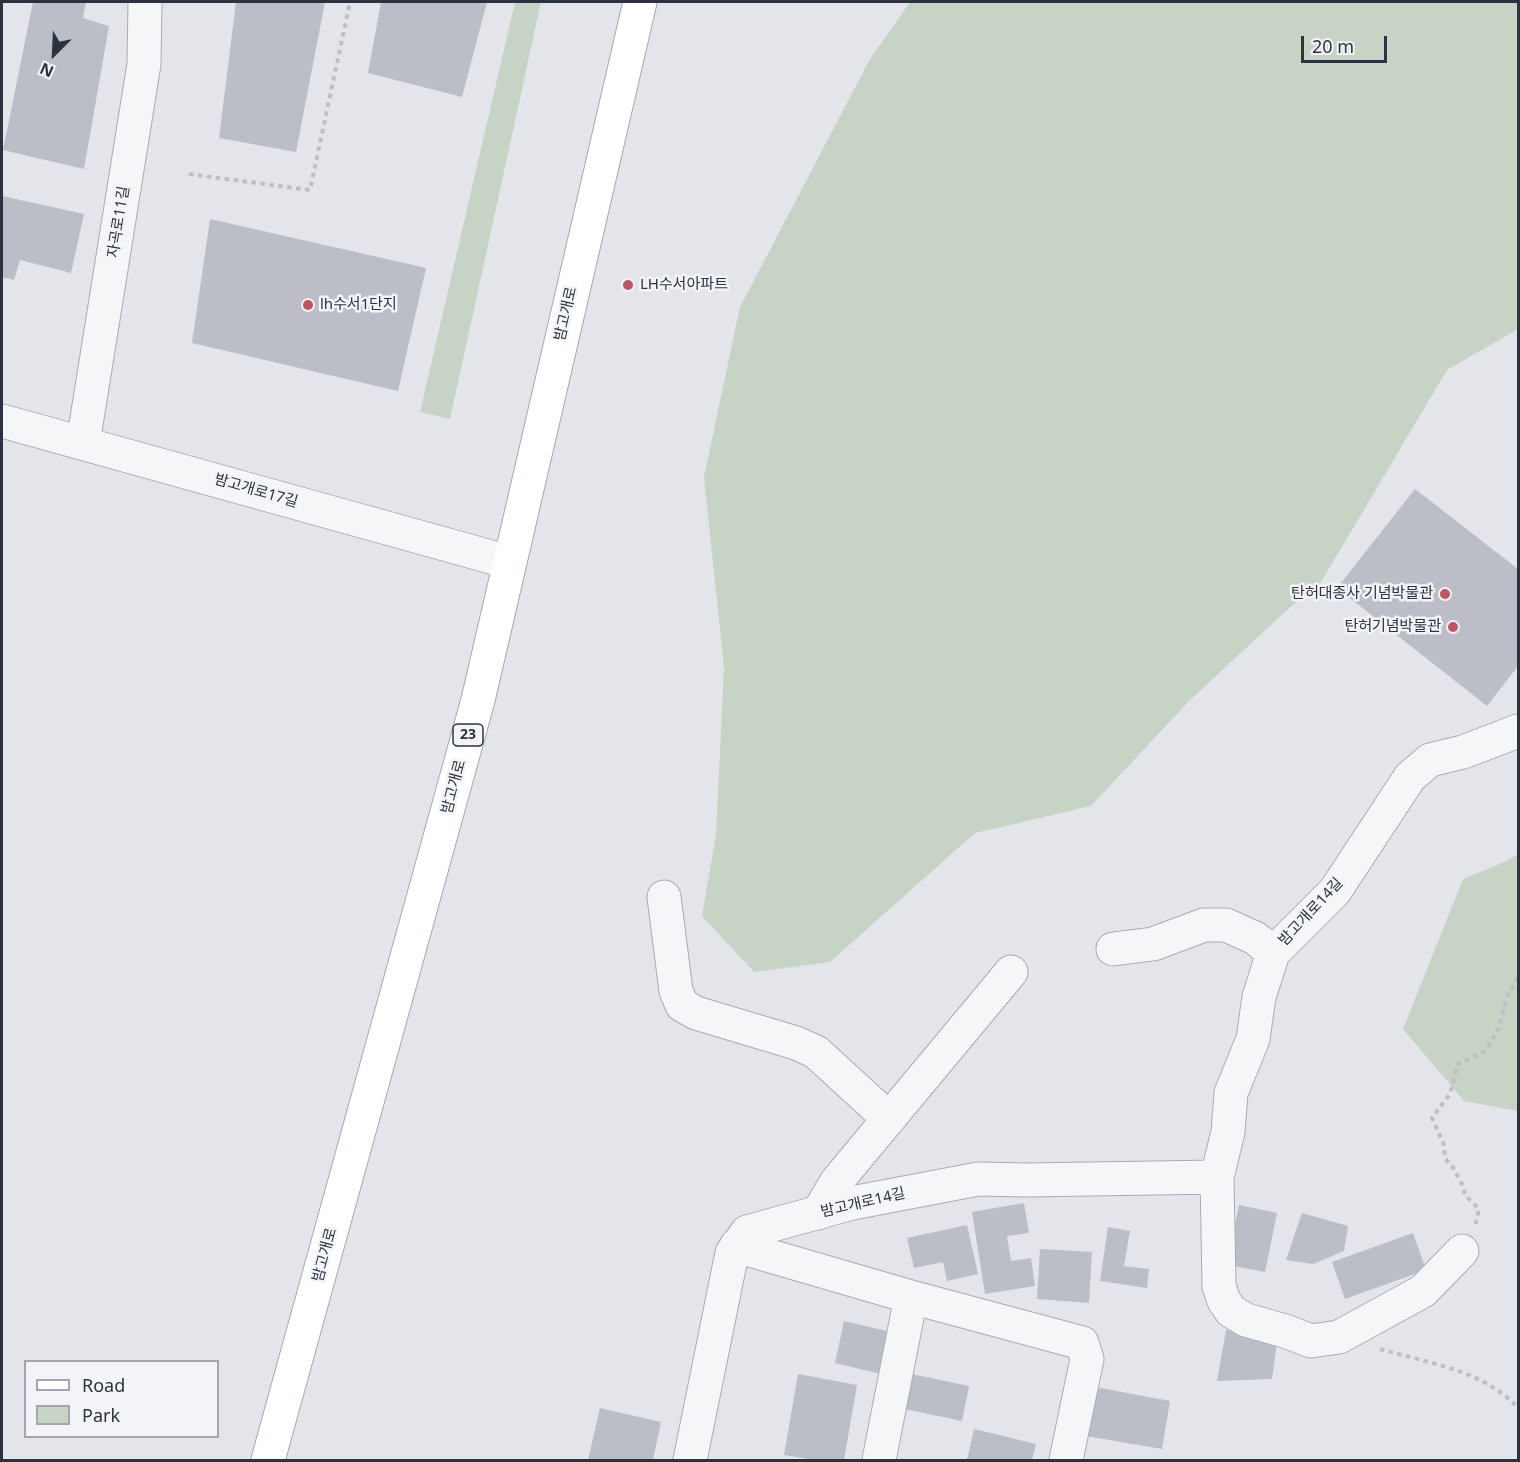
<!DOCTYPE html>
<html>
<head>
<meta charset="utf-8">
<style>
  body { margin:0 }
  #map { position:relative; width:1520px; height:1462px; overflow:hidden; background:#e3e5ea; font-family:"Noto Sans",sans-serif }
  canvas { display:block }
  .frame { position:absolute; inset:0; border:3px solid #2c3240; pointer-events:none }
  .legend { position:absolute; left:24px; top:1360px; width:195px; height:78px; box-sizing:border-box; background:#f3f4f7; border:2px solid #a3a6ae; margin:0; padding:8px 10px; list-style:none; font-size:18px; color:#2c3240 }
  .legend li { display:flex; align-items:center; gap:12px; height:30px }
  .legend b { width:30px; border:2px solid #a3a6ae }
  .north { position:absolute; left:24px; top:24px; width:60px; height:60px; -webkit-text-stroke:4px #f3f4f7; paint-order:stroke; rotate:204deg; font-size:16px; font-weight:700; line-height:24px; text-align:center; color:#2c3240 }
  .north::after { content:''; display:block; margin:auto; width:21px; height:27px; background:#2c3240; clip-path:polygon(50% 0,100% 100%,50% 72%,0 100%) }
  .scale { position:absolute; left:1301px; top:36px; width:86px; height:27px; box-sizing:border-box; border:3px solid #2c3240; border-top:0; padding-left:8px; font-size:18px; line-height:21px; white-space:nowrap; color:#2c3240; -webkit-text-stroke:4px #f3f4f7; paint-order:stroke }
</style>
</head>
<body>
<div id="map">
<canvas width="1520" height="1462"></canvas>
<div class="frame"></div>
<ul class="legend">
<li><b style="height:8px;background:#fff"></b>Road</li>
<li><b style="height:16px;background:#c7d3c5"></b>Park</li>
</ul>
<div class="north">N</div>
<div class="scale">20 m</div>
</div>
<script>
const c = document.querySelector('canvas').getContext('2d');
c.lineJoin = 'round';
function fill(path, color) {
  c.fillStyle = color;
  c.fill(path, 'evenodd');
}
function stroke(path, color, width, dash) {
  c.strokeStyle = color;
  c.lineWidth = width;
  c.lineCap = dash ? 'butt' : 'round';
  c.setLineDash(dash || []);
  c.stroke(path);
}
function drawText(font, color, halo, rows, align = 'center') {
  c.font = font + ' "Noto Sans","Noto Sans KR",sans-serif';
  c.lineWidth = 5;
  c.setLineDash([]);
  c.textBaseline = 'middle';
  c.strokeStyle = halo;
  c.fillStyle = color;
  for (const [text, x, y, turn = 0] of rows) {
    c.save();
    c.translate(x, y);
    c.rotate((+turn || 0) * Math.PI / 180);
    c.textAlign = isNaN(turn) ? turn : align;
    if (halo) c.strokeText(text, 0, 0);
    c.fillText(text, 0, 0);
    c.restore();
  }
}
fill(new Path2D(`
  M 515,2 L 541,2 L 450,419 L 420,412 Z
  M 910,2 L 1518,2 L 1518,329 L 1447,370 L 1318,587 L 1289,608 L 1189,701 L 1091,806 L 975,833 L 830,962 L 754,972 L 702,916 L 716,835 L 724,668 L 704,477 L 740,307 L 870,59 Z
  M 1518,854 L 1518,1111 L 1464,1101 L 1403,1029 L 1463,879 L 1507,861 Z`), '#c7d3c5');
fill(new Path2D(`
  M 33,2 L 86,2 L 83,18 L 109,26 L 84,169 L 3,150 Z
  M 236,2 L 325,2 L 296,152 L 219,138 Z
  M 381,2 L 487,2 L 462,97 L 368,73 Z
  M 2,196 L 84,214 L 71,273 L 20,260 L 14,280 L 2,277 Z
  M 210,219 L 426,268 L 398,391 L 192,343 Z
  M 1415,489 L 1518,569 L 1518,666 L 1487,706 L 1337,588 Z
  M 1024,1203 L 1029,1233 L 1007,1236 L 1011,1261 L 1031,1258 L 1035,1286 L 985,1294 L 972,1212 Z
  M 1239,1205 L 1277,1213 L 1265,1272 L 1227,1265 Z
  M 1302,1213 L 1348,1226 L 1344,1251 L 1313,1264 L 1286,1260 Z
  M 967,1225 L 978,1274 L 947,1281 L 943,1262 L 914,1268 L 907,1238 Z
  M 1108,1227 L 1130,1231 L 1124,1266 L 1149,1269 L 1147,1288 L 1100,1281 Z
  M 1413,1233 L 1426,1270 L 1345,1299 L 1332,1262 Z
  M 1040,1249 L 1092,1252 L 1089,1303 L 1037,1299 Z
  M 844,1321 L 891,1332 L 881,1374 L 835,1363 Z
  M 1226,1330 L 1278,1336 L 1272,1379 L 1217,1381 Z
  M 907,1373 L 969,1386 L 962,1421 L 900,1408 Z
  M 798,1374 L 857,1385 L 844,1460 L 815,1460 L 784,1455 Z
  M 1095,1387 L 1170,1401 L 1162,1449 L 1086,1436 Z
  M 600,1408 L 661,1422 L 653,1460 L 588,1460 Z
  M 974,1429 L 1036,1444 L 1032,1460 L 967,1460 Z`), '#bbbec6');
const minor = new Path2D(`
  M 2,421 L 509,562
  M 83,443 L 144,64 L 145,2
  M 664,897 L 676,991 L 682,1005 L 696,1013 L 796,1043 L 816,1052 L 889,1119
  M 1113,949 L 1153,944 L 1204,925 L 1226,925 L 1255,938 L 1273,953
  M 818,1213 L 837,1181 L 1011,972
  M 736,1246 L 911,1297 L 1082,1343 L 1087,1359 L 1066,1460
  M 1462,1251 L 1423,1291 L 1339,1337 L 1311,1341 L 1285,1331 L 1246,1320 L 1231,1311 L 1224,1301 L 1219,1286 L 1217,1177 L 1228,1132 L 1231,1093 L 1253,1039 L 1259,997 L 1273,953 L 1335,891 L 1410,777 L 1430,760 L 1463,752 L 1518,731
  M 690,1460 L 732,1253 L 747,1232 L 852,1203 L 978,1179 L 1027,1180 L 1217,1177
  M 879,1460 L 911,1297`);
const major = new Path2D(`
  M 268,1460 L 478,700 L 640,2`);
stroke(minor, '#a8acb4', 35);
stroke(major, '#a3a9b4', 35);
stroke(new Path2D(`
  M 189,174 L 310,190 L 350,2
  M 1475,1224 L 1478,1217 L 1478,1208 L 1465,1195 L 1463,1186 L 1454,1169 L 1445,1158 L 1444,1145 L 1432,1118 L 1450,1094 L 1458,1064 L 1483,1052 L 1489,1045 L 1499,1028 L 1506,1000 L 1518,976
  M 1380,1349 C 1427,1363 1484,1370 1518,1408`), '#bdbfc4', 4, [4.5, 4.5]);
stroke(minor, '#f5f6f8', 33);
stroke(major, '#fff', 33);
for (const [x, y, r, color] of [
  [628,285,6,"#c2555c"],
  [308,305,6,"#c2555c"],
  [1445,594,6,"#c2555c"],
  [1453,627,6,"#c2555c"]
]) {
  const dot = new Path2D();
  dot.arc(x, y, r, 0, 2 * Math.PI);
  c.fillStyle = color;
  c.fill(dot);
  stroke(dot, '#f3f4f7', 2);
}
for (const [x, y, w] of [
  [468,735,30]
]) {
  const box = new Path2D();
  box.roundRect(x - w / 2, y - 11, w, 22, 4.5);
  c.fillStyle = '#f3f4f7';
  c.fill(box);
  stroke(box, '#2c3240', 1.5);
}
drawText('bold 14px', '#2c3240', null, [
  ["23",468,735]
]);
drawText('15px', '#2c3240', '#f3f4f7', [
  ["자곡로11길",119,222,-81],
  ["밤고개로",566,314,-77],
  ["밤고개로17길",256,491,16],
  ["밤고개로",454,787,-75],
  ["밤고개로14길",1311,912,-47],
  ["밤고개로14길",863,1203,-13],
  ["밤고개로",325,1255,-75]
]);
drawText('15px', '#2c3240', '#f3f4f7', [
  ["LH수서아파트",640,285],
  ["lh수서1단지",320,305],
  ["탄허대종사 기념박물관",1433,594,"right"],
  ["탄허기념박물관",1441,627,"right"]
], 'left');
</script>
</body>
</html>
